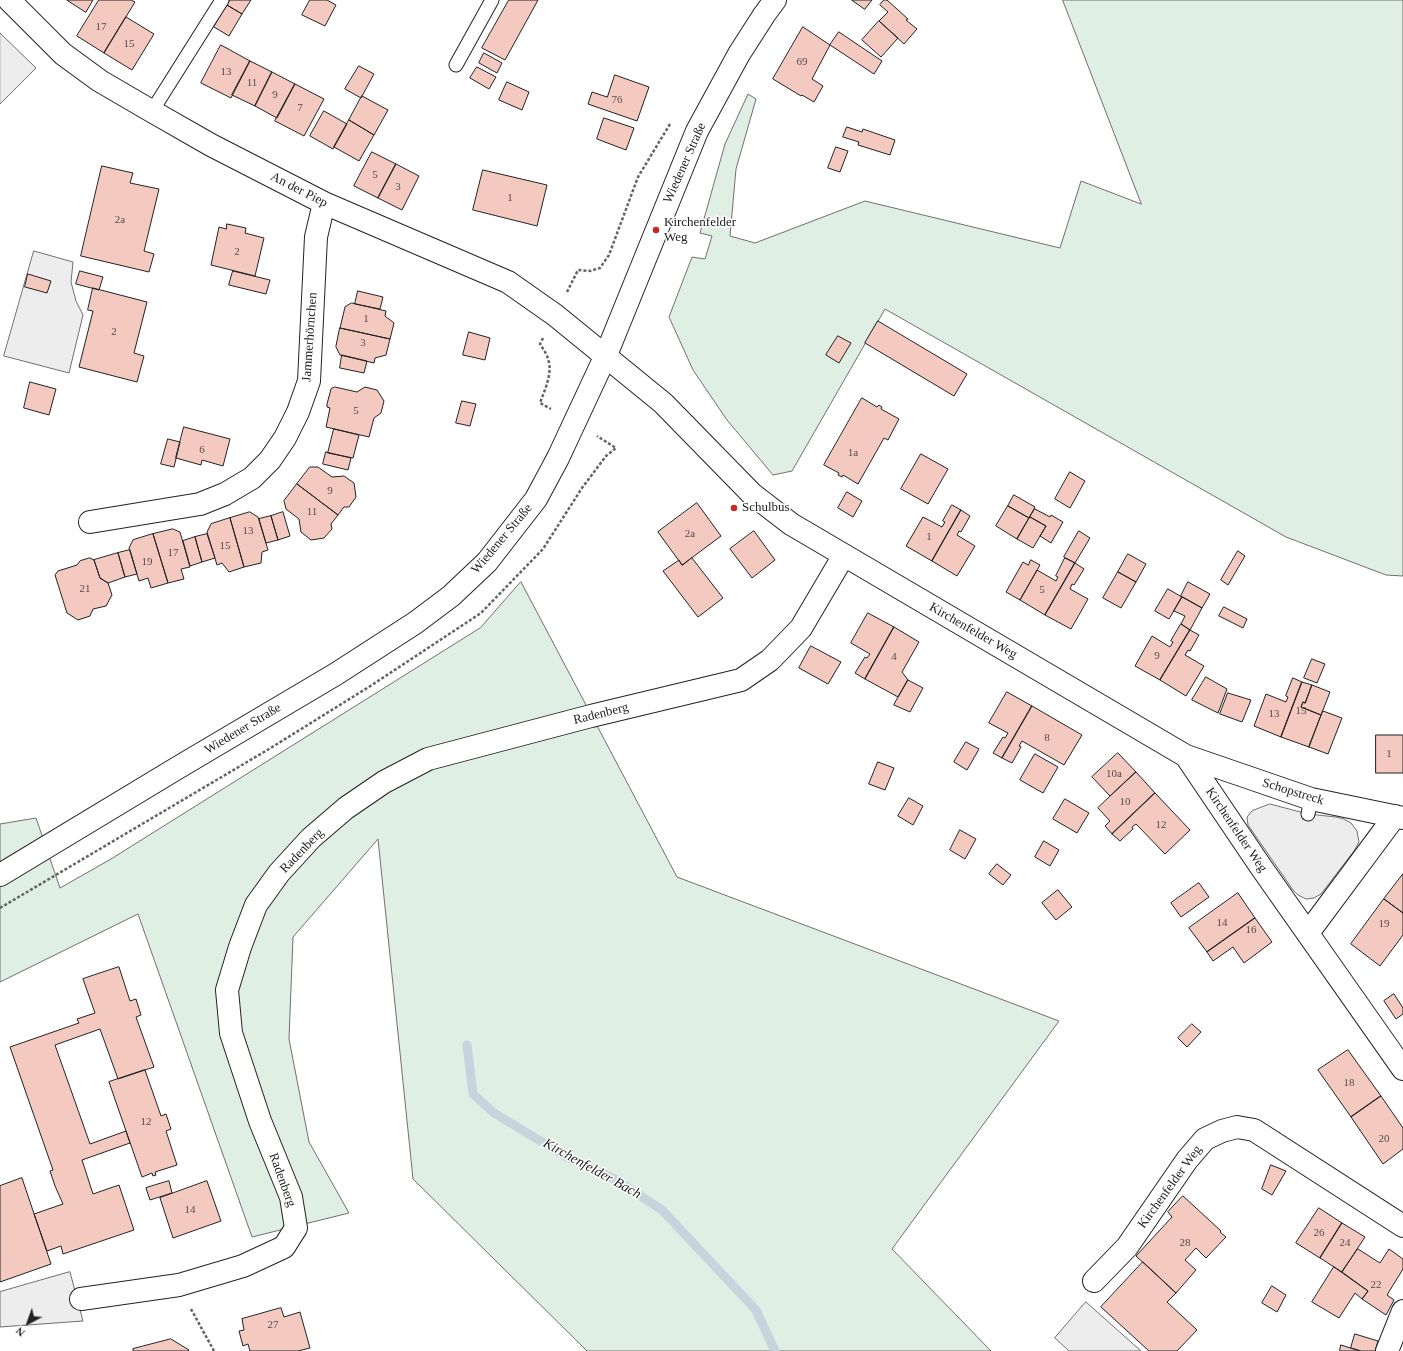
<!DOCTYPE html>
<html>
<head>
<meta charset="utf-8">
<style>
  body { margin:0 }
  #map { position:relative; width:1403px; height:1351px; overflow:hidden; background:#fff; font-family:Georgia,serif }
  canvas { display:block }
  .north { position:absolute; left:8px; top:1303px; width:40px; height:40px; -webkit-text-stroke:3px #fff; paint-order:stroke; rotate:221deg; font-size:11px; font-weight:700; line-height:16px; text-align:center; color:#222 }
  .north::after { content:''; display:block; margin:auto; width:14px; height:18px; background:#222; clip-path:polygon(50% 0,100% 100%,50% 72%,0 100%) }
</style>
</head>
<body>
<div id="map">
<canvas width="1403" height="1351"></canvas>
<div class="north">N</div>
</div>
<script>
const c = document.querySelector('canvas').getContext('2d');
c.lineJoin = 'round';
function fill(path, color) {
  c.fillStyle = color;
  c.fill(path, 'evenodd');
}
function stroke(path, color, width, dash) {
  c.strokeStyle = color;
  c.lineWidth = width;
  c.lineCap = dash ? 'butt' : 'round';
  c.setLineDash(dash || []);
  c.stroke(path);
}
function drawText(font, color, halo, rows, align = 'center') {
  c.font = font + ' Georgia,serif';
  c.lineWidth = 3;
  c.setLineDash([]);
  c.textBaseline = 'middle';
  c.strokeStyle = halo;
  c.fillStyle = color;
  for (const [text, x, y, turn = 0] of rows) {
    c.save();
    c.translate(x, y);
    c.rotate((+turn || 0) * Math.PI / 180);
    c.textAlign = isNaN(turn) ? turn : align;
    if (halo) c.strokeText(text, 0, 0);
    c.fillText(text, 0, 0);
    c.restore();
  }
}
const green = new Path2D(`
  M 1063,0 L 1403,0 L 1403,576 L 1386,575 L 1286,537 L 885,309 L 792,471 L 773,475 L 727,420 L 693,370 L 669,317 L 692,257 L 705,259 L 712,236 L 700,233 L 725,144 L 748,94 L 756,99 L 736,169 L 730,236 L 755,243 L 865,201 L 1060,248 L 1081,181 L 1141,204 Z
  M 521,582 L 677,877 L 1059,1021 L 892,1249 L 991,1351 L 587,1351 L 413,1179 L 378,839 L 293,937 L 289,1039 L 309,1142 L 349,1213 L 252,1237 L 138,914 L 0,982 L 0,824 L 36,818 L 60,888 L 111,859 L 480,628 Z`);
fill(green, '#e0efe3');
stroke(green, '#6f6f6f', 1);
const parking = new Path2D(`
  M 0,33 L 36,68 L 0,104 Z
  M 34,251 L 73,262 L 71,282 L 76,301 L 83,315 L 69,373 L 4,356 Z
  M 1270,804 L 1308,814 L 1336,817 L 1344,819 L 1351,823 L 1357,831 L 1359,842 L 1354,851 L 1321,894 L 1314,898 L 1306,899 L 1298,895 L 1293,890 L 1248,825 L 1247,817 L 1252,811 Z
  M 70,1272 L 83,1321 L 0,1327 L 0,1292 Z
  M 1086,1302 L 1141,1351 L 1069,1351 L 1055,1338 Z`);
fill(parking, '#ededed');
stroke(parking, '#6f6f6f', 1);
stroke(new Path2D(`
  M 467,1045 L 473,1094 L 494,1113 L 567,1157 L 613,1178 L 662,1210 L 756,1310 L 775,1351`), '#c7d3dd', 9);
const building = new Path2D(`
  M 67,0 L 93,0 L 86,12 Z
  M 99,0 L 131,0 L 135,2 L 104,53 L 77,36 Z
  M 230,0 L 251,0 L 242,14 L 227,5 Z
  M 310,0 L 327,0 L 336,5 L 325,26 L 302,15 Z
  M 509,0 L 538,0 L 505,60 L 482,48 Z
  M 852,0 L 872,0 L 865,9 Z
  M 884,0 L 887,0 L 908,19 L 906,20 L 917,29 L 904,44 L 879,21 L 888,12 L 880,5 Z
  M 227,5 L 242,14 L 229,36 L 214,27 Z
  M 126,17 L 154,34 L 132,70 L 104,53 Z
  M 879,21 L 898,38 L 881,57 L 862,40 Z
  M 803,27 L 830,45 L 812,79 L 823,86 L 814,102 L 802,95 L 801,96 L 773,79 Z
  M 839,32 L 882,61 L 874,74 L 830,45 Z
  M 221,45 L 250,61 L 231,98 L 201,83 Z
  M 484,53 L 502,63 L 497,73 L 479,63 Z
  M 250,61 L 272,72 L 255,106 L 232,95 Z
  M 359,66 L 374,74 L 361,98 L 345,89 Z
  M 477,67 L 496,77 L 489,89 L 470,78 Z
  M 272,72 L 295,84 L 277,118 L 255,106 Z
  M 615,75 L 649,87 L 637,121 L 588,104 L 592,92 L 607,97 Z
  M 507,82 L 529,92 L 522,110 L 499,100 Z
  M 295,84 L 324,99 L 304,136 L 275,121 Z
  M 362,96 L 388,110 L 374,135 L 349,120 Z
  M 324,111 L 347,124 L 333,149 L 310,136 Z
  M 604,118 L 634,128 L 626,150 L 597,139 Z
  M 349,120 L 374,135 L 359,161 L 334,147 Z
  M 847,127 L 862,132 L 863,129 L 895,140 L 890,155 L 858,145 L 859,142 L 843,137 Z
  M 836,147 L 848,151 L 840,172 L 828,168 Z
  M 372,152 L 396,164 L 378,198 L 354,186 Z
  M 396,164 L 419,176 L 402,210 L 378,198 Z
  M 102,166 L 133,173 L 130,183 L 159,189 L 144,251 L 154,254 L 149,272 L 81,256 Z
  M 483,170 L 547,185 L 537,226 L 473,210 Z
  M 227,224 L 246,228 L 245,233 L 264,238 L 255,276 L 211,265 L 219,227 L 226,229 Z
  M 80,271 L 103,277 L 99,290 L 76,284 Z
  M 233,271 L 270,280 L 266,294 L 229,285 Z
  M 28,274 L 51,281 L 47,293 L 25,287 Z
  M 93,288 L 147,302 L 134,353 L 144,356 L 137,382 L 79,367 L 93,311 L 88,310 Z
  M 358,291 L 383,297 L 380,309 L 355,304 Z
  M 352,303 L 386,311 L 385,316 L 394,323 L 390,339 L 340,328 L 345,307 Z
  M 878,321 L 967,374 L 954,396 L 865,343 Z
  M 340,328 L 390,339 L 386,355 L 375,358 L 374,363 L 340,355 L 336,347 Z
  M 469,332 L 490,338 L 485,360 L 463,355 Z
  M 838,336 L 851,343 L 839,363 L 826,355 Z
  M 342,355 L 367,361 L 364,373 L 340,368 Z
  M 30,382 L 56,389 L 49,415 L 24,408 Z
  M 335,387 L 357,392 L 365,387 L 377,390 L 384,401 L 381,413 L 374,418 L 369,437 L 326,427 L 330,408 L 327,407 L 327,404 L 331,389 Z
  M 862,398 L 877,407 L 879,405 L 882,407 L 881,409 L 899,419 L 888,440 L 884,438 L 858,484 L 843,475 L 842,477 L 838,475 L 839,473 L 824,465 Z
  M 462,401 L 476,404 L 470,426 L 456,423 Z
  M 184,427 L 230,439 L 223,466 L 202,460 L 201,465 L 176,458 Z
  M 334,429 L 359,435 L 353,458 L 328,453 Z
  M 168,439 L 180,442 L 174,467 L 161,464 Z
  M 326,452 L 351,458 L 348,470 L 323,464 Z
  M 921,454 L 948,469 L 928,504 L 901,489 Z
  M 310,467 L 318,467 L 332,477 L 344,476 L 354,483 L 356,497 L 349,507 L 344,507 L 338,515 L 297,484 Z
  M 1070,472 L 1085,481 L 1070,508 L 1055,499 Z
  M 297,484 L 338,515 L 331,524 L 332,529 L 324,538 L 311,540 L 301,532 L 299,519 L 286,509 L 284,501 Z
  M 847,492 L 862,501 L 853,517 L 838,508 Z
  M 1014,495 L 1035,507 L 1029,518 L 1008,506 Z
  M 697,503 L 721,536 L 682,565 L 658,532 Z
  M 952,505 L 961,510 L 932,561 L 906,546 L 923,517 L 942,527 L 945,522 L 943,521 Z
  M 1008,506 L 1029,518 L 1017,539 L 996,526 Z
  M 1035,509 L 1050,517 L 1051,515 L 1063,522 L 1051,543 L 1040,536 L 1046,526 L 1030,517 Z
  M 961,510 L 970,516 L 961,532 L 959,531 L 957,535 L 975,546 L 957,576 L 932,561 Z
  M 250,512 L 258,517 L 268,550 L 262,552 L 261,563 L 244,567 L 230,518 Z
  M 283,512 L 290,536 L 278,540 L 271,516 Z
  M 271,516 L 278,540 L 266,543 L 259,519 Z
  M 1030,517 L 1046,526 L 1033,548 L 1017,539 Z
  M 230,518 L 244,567 L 229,572 L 222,563 L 217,565 L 207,532 L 211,524 Z
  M 173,529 L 180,532 L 190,567 L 181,569 L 184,579 L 168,583 L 153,534 Z
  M 754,531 L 775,560 L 752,578 L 730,549 Z
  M 1079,531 L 1090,538 L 1075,563 L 1064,557 Z
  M 153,534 L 168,583 L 151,588 L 148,578 L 139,581 L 129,548 L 133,540 Z
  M 207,534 L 215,558 L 202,562 L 195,537 Z
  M 195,537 L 202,562 L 190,566 L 183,541 Z
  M 130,550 L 137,574 L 125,577 L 118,553 Z
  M 1238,551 L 1245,556 L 1228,585 L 1221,580 Z
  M 118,553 L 125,577 L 108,583 L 100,578 L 94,560 Z
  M 1128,554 L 1146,564 L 1136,582 L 1118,572 Z
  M 90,558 L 94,560 L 100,578 L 108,583 L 112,595 L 106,606 L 93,609 L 90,616 L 78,620 L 67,613 L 55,575 L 58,571 L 77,565 L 80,561 Z
  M 692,558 L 723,598 L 698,617 L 663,571 L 679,560 L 682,565 Z
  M 1065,558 L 1075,563 L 1045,615 L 1020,600 L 1037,570 L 1056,581 L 1058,577 L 1056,576 Z
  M 1031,560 L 1040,565 L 1020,600 L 1006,592 L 1023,562 L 1028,565 Z
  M 1075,563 L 1084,569 L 1074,585 L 1072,584 L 1070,589 L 1088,599 L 1071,629 L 1045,615 Z
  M 1118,572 L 1136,582 L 1121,608 L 1103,598 Z
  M 1188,582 L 1210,594 L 1202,608 L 1181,596 Z
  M 1168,589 L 1182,597 L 1169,619 L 1155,611 Z
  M 1182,597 L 1202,608 L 1190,630 L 1181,624 L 1185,616 L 1174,611 Z
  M 1224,607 L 1247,619 L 1243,628 L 1219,616 Z
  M 868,613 L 894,627 L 865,679 L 855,673 L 865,657 L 867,658 L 870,654 L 851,643 Z
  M 1181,624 L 1190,630 L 1160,680 L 1135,666 L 1152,636 L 1170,647 L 1173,642 L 1171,641 Z
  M 894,627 L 919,642 L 902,672 L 908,680 L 898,697 L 865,679 Z
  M 1190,630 L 1199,635 L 1190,651 L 1188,650 L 1185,655 L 1204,666 L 1186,696 L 1160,680 Z
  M 811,646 L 841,662 L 828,684 L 799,668 Z
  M 1312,659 L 1325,664 L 1317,683 L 1304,678 Z
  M 1206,677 L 1227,689 L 1218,713 L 1192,700 Z
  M 1293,678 L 1302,682 L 1281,737 L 1254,726 L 1266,694 L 1286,702 L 1288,697 L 1286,696 Z
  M 908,680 L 923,688 L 910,712 L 894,705 Z
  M 1302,682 L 1312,685 L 1305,703 L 1303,702 L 1301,707 L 1321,715 L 1309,747 L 1281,737 Z
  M 1312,685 L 1330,692 L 1321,715 L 1301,707 L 1303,702 L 1305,703 Z
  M 1007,692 L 1032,706 L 1002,758 L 993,753 L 1003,737 L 1005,738 L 1008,733 L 989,723 Z
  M 1228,693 L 1251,700 L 1242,722 L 1220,714 Z
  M 1032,706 L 1082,735 L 1064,765 L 1022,741 L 1019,746 L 1021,747 L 1012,763 L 1002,758 Z
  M 1323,711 L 1342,718 L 1328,754 L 1309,747 Z
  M 1376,735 L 1403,735 L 1403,773 L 1376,773 Z
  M 966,742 L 979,749 L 967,770 L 954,762 Z
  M 1118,753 L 1136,772 L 1110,796 L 1092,777 Z
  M 1035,754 L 1058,767 L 1043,793 L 1020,780 Z
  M 878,762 L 894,768 L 885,790 L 869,784 Z
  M 1136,772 L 1155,793 L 1112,834 L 1105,826 L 1110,821 L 1098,808 Z
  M 1155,793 L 1190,830 L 1165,854 L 1136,824 L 1132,827 L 1133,829 L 1120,841 L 1112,834 Z
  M 909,798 L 923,806 L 913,825 L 898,816 Z
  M 1065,799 L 1089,813 L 1077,833 L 1053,819 Z
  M 960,830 L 976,839 L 965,859 L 950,850 Z
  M 1044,841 L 1059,850 L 1050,866 L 1035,857 Z
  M 997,864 L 1011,875 L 1003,885 L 989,874 Z
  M 1403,874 L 1403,913 L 1384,899 Z
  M 1199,883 L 1209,897 L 1181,917 L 1171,903 Z
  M 1058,890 L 1072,907 L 1056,920 L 1042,903 Z
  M 1238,893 L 1255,918 L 1207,952 L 1189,928 Z
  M 1384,899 L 1403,913 L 1403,935 L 1380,966 L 1351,944 Z
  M 1255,918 L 1272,942 L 1244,963 L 1233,947 L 1213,961 L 1207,952 Z
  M 119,967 L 130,1001 L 136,999 L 141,1015 L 136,1017 L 154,1067 L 118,1079 L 100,1029 L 55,1045 L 90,1144 L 126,1131 L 130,1143 L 82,1160 L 93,1194 L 119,1185 L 134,1230 L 63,1254 L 61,1246 L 47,1251 L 34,1214 L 63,1204 L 55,1186 L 50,1171 L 53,1170 L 10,1047 L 79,1023 L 77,1019 L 95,1013 L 83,979 Z
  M 1394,994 L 1403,1008 L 1403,1014 L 1396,1019 L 1384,1001 Z
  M 1192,1024 L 1201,1032 L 1187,1047 L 1178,1038 Z
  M 1348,1050 L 1381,1096 L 1351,1117 L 1318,1070 Z
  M 145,1070 L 161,1116 L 166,1114 L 171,1129 L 166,1131 L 177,1165 L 155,1172 L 156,1175 L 153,1176 L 152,1173 L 142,1177 L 109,1082 Z
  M 1381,1096 L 1403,1128 L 1403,1149 L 1383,1164 L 1351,1117 Z
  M 1271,1165 L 1286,1171 L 1272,1195 L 1262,1189 Z
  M 22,1178 L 51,1264 L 0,1282 L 0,1186 Z
  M 169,1181 L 172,1193 L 150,1200 L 146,1188 Z
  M 207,1181 L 221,1221 L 173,1238 L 160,1198 Z
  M 1183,1196 L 1221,1231 L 1220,1232 L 1226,1237 L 1206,1258 L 1196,1248 L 1185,1260 L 1196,1270 L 1176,1293 L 1136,1256 L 1172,1217 L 1168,1212 Z
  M 1319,1208 L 1342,1223 L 1320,1258 L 1296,1243 Z
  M 1342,1223 L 1365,1237 L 1342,1272 L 1320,1258 Z
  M 1358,1249 L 1380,1263 L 1389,1249 L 1403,1259 L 1403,1269 L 1387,1295 L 1394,1300 L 1386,1315 L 1362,1299 L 1368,1291 L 1342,1272 Z
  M 1143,1262 L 1176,1293 L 1167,1302 L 1197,1330 L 1177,1351 L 1149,1351 L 1101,1307 Z
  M 1334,1267 L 1368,1291 L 1362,1299 L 1355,1293 L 1339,1318 L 1312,1302 Z
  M 1272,1286 L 1286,1295 L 1277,1312 L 1262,1303 Z
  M 281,1308 L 284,1317 L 300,1312 L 310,1348 L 298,1351 L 250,1351 L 248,1344 L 243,1346 L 239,1331 L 244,1330 L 242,1319 Z
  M 1355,1334 L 1378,1341 L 1375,1351 L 1361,1351 L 1351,1348 Z
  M 171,1339 L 189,1350 L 188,1351 L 133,1351 L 133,1349 Z
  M 1341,1345 L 1360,1351 L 1340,1351 Z`);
fill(building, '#f3c9c0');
stroke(building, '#222', 1);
const service = new Path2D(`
  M 456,65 L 492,0
  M 152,111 L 222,0
  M 1308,814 L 1311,799`);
const minor = new Path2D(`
  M 9,0 L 63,54 L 100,81 L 148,109 L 211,145 L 324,203 L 508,282 L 555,315 L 663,403 L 752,494 L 791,524 L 1186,756 L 1261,867 L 1403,1069
  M 90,522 L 200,504 L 225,494 L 252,478 L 270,460 L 285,438 L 298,412 L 309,381 L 316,237 L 324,203
  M 1186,756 L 1311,799 L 1403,818
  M 1308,933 L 1395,816
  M 1094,1281 L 1127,1247 L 1187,1160 L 1205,1139 L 1222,1131 L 1237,1127 L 1254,1130 L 1403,1226
  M 81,1299 L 179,1285 L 243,1266 L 284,1247 L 296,1228 L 291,1197 L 260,1121 L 231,1033 L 227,990 L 240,947 L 256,905 L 279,873 L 311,838 L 346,808 L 384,782 L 428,759 L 591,716 L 741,680 L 770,660 L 801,628 L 844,555
  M 1387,1351 L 1403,1311`);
const secondary = new Path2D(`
  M 0,875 L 179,767 L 336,674 L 415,623 L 451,596 L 487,562 L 536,499 L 558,458 L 606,355 L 697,131 L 739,54 L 764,15 L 775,0`);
stroke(service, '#222', 15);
stroke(minor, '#222', 24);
stroke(secondary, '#222', 24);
stroke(new Path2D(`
  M 567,292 L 578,270 L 590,271 L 600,268 L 609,255 L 638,177 L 670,124
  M 543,338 L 540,344 C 543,349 547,354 548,359 C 553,373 545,389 540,403 L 551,409
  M 0,908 L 269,749 L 372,685 L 481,613 L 543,549 L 582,488 L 606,456 L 616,448 L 597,436
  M 191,1309 L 214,1351`), '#646464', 2.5, [3, 2]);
stroke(service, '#fff', 13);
stroke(minor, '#fff', 22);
stroke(secondary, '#fff', 22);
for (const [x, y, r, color] of [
  [656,230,4,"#c62828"],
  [734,508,4,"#c62828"]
]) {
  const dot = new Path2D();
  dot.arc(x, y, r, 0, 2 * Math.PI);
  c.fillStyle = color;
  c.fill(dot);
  stroke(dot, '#fff', 1.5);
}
drawText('11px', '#564c4a', null, [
  ["17",101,27],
  ["15",129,44],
  ["69",802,62],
  ["13",226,72],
  ["11",252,83],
  ["9",275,95],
  ["76",617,100],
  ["7",300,108],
  ["5",375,175],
  ["3",398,187],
  ["1",510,198],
  ["2a",120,220],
  ["2",237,252],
  ["1",366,319],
  ["2",114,332],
  ["3",363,343],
  ["5",356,411],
  ["6",202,450],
  ["1a",853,453],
  ["9",330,491],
  ["11",312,512],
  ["13",248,531],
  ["2a",690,534],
  ["1",929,537],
  ["15",225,546],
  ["17",173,553],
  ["19",147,562],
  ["21",85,589],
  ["5",1042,590],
  ["9",1157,656],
  ["4",894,657],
  ["15",1301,711],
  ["13",1274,714],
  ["8",1047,738],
  ["1",1389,754],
  ["10a",1114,774],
  ["10",1125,802],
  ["12",1161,825],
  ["14",1222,923],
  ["19",1384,924],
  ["16",1251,930],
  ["18",1349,1083],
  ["12",146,1122],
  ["20",1384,1139],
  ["14",190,1210],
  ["26",1319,1233],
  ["28",1185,1243],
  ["24",1345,1243],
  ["22",1376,1285],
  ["27",273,1325]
]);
drawText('13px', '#222', '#fff', [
  ["Wiedener Straße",685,163,-66],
  ["An der Piep",299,190,27],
  ["Jammerhörnchen",310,337,-86],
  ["Wiedener Straße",502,539,-50],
  ["Kirchenfelder Weg",973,631,30],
  ["Radenberg",601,714,-14],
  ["Wiedener Straße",243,729,-31],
  ["Schopstreck",1293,792,17],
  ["Kirchenfelder Weg",1236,830,56],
  ["Radenberg",302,851,-46],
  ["Radenberg",282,1180,70],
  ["Kirchenfelder Weg",1170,1187,-54]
]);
drawText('13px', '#222', '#fff', [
  ["Kirchenfelder",664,223],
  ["Weg",664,238],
  ["Schulbus",742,508]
], 'left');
drawText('italic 14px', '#222', '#fff', [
  ["Kirchenfelder Bach",592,1169,29]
]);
</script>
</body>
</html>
